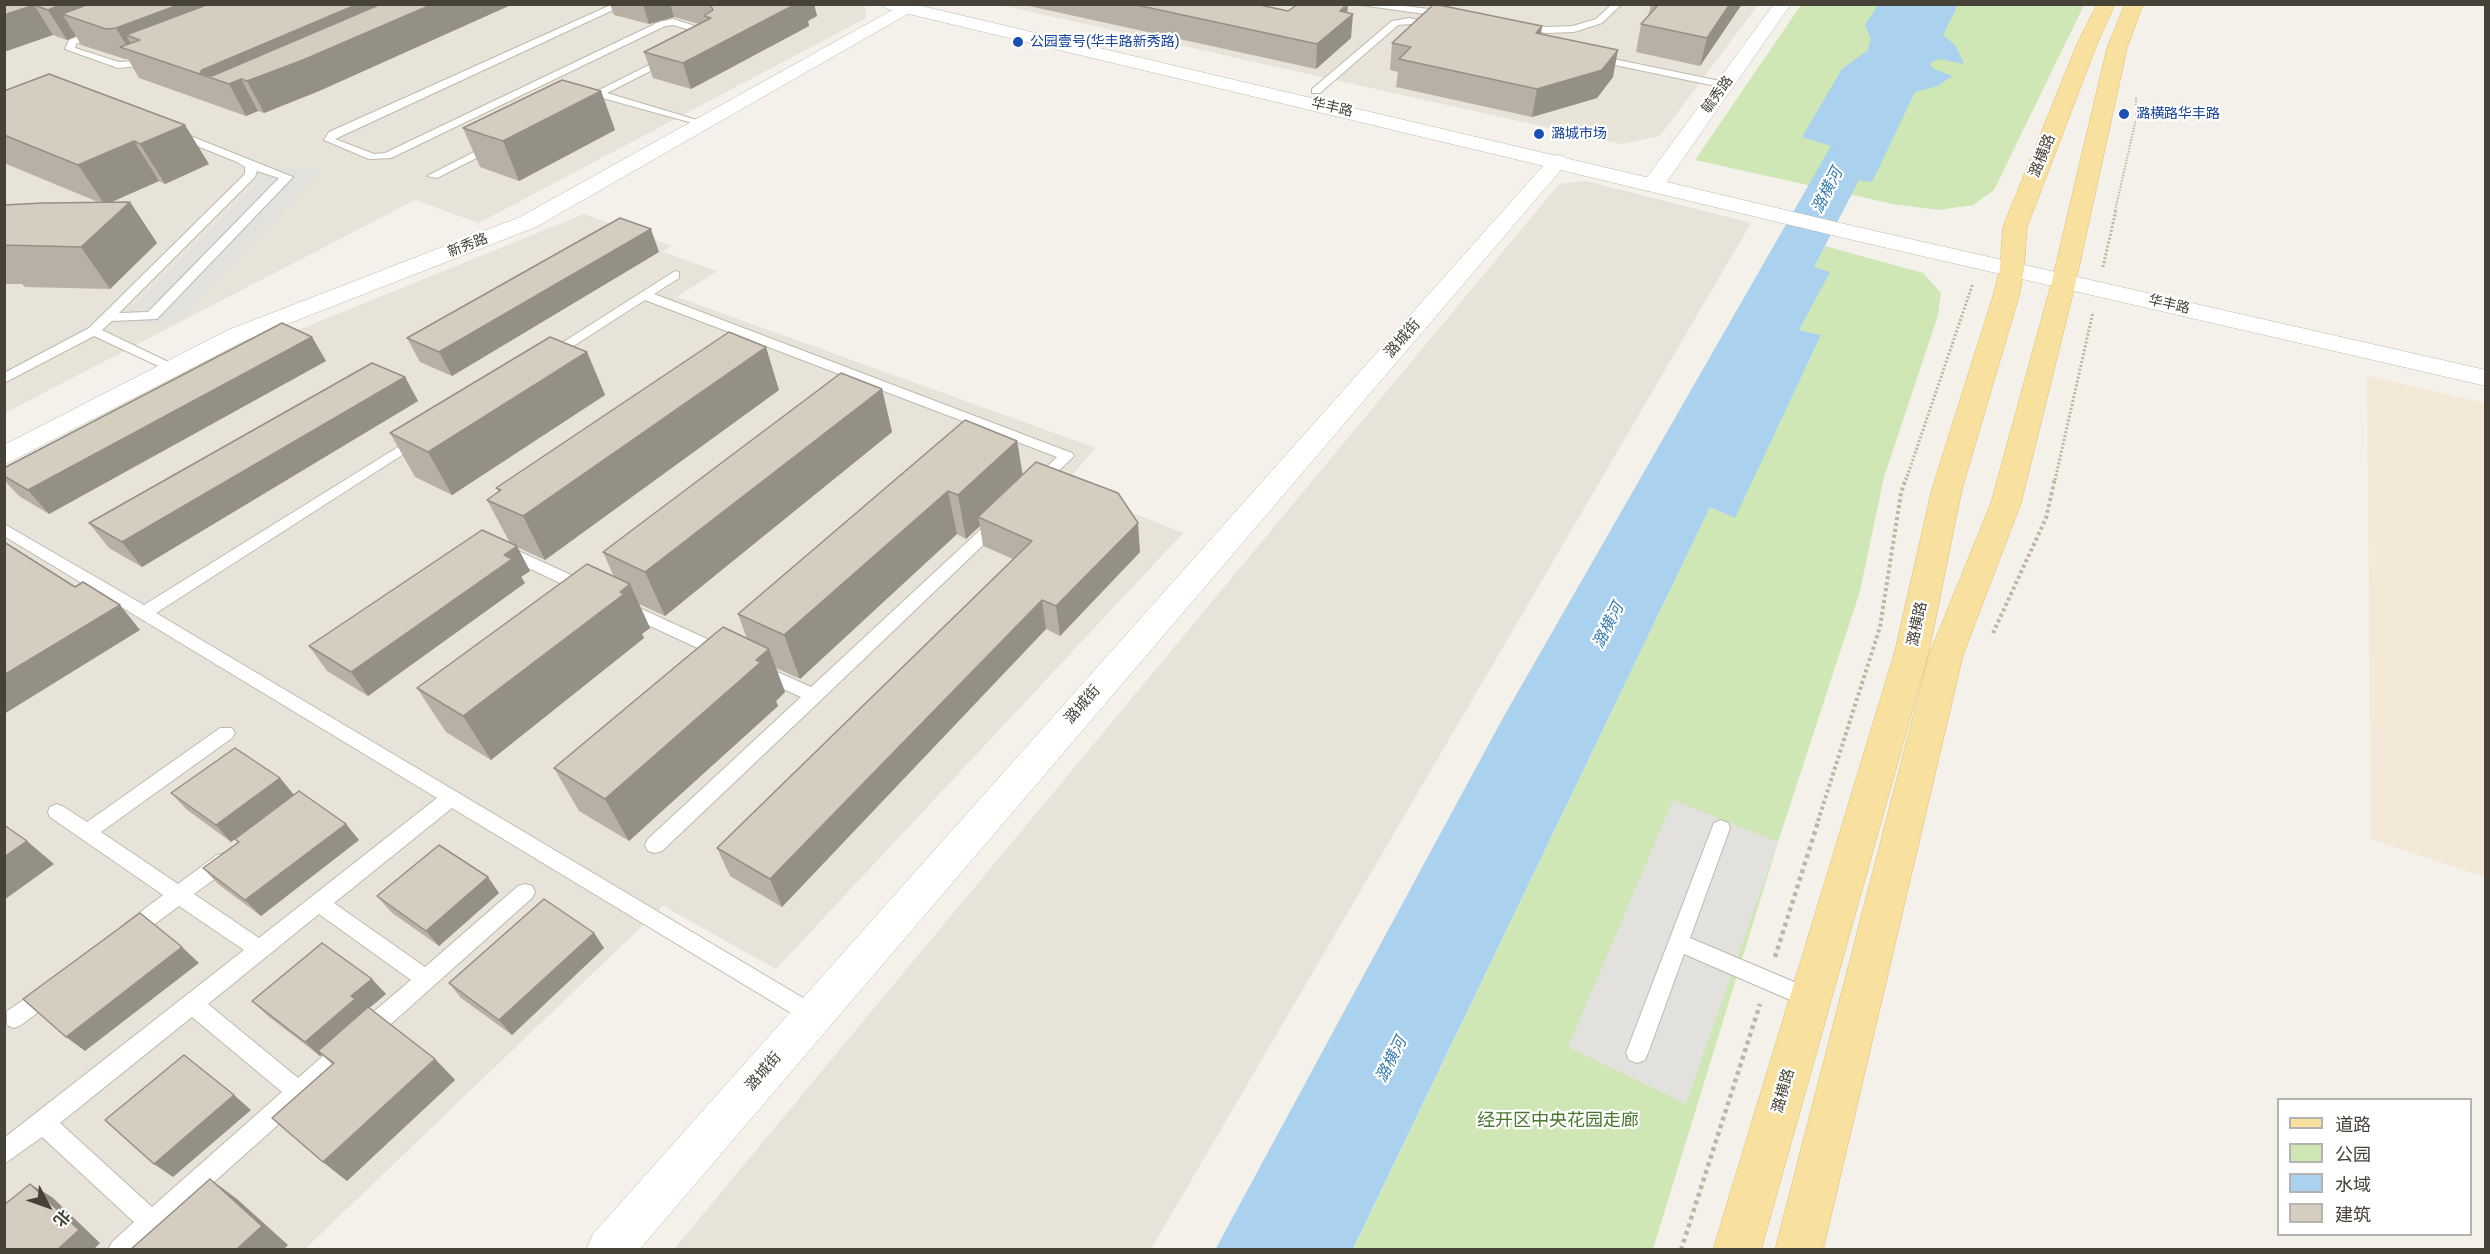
<!DOCTYPE html>
<html>
<head>
<meta charset="utf-8">
<style>
  body { margin:0 }
  #map { position:relative; width:2490px; height:1254px; overflow:hidden; background:#f4f1ea; font-family:Roboto,"Noto Sans SC",sans-serif }
  canvas { display:block }
  .frame { position:absolute; inset:0; border:6px solid #474238; pointer-events:none }
  .legend { position:absolute; left:2277px; top:1098px; width:195px; height:138px; box-sizing:border-box; background:#fff; border:2px solid #b5b3af; margin:0; padding:8px 10px; list-style:none; font-size:18px; color:#474238 }
  .legend li { display:flex; align-items:center; gap:12px; height:30px }
  .legend b { width:30px; border:2px solid #b5b3af }
  .north { position:absolute; left:18px; top:1176px; width:60px; height:60px; -webkit-text-stroke:4px #fff; paint-order:stroke; rotate:131deg; font-size:16px; font-weight:700; line-height:24px; text-align:center; color:#474238 }
  .north::after { content:''; display:block; margin:auto; width:21px; height:27px; background:#474238; clip-path:polygon(50% 0,100% 100%,50% 72%,0 100%) }
</style>
</head>
<body>
<div id="map">
<canvas width="2490" height="1254"></canvas>
<div class="frame"></div>
<ul class="legend">
<li><b style="height:8px;background:#f8e09e"></b>道路</li>
<li><b style="height:16px;background:#cfe6b5"></b>公园</li>
<li><b style="height:16px;background:#aad1ed"></b>水域</li>
<li><b style="height:16px;background:#d5cdc0"></b>建筑</li>
</ul>
<div class="north">北</div>
</div>
<script>
const c = document.querySelector('canvas').getContext('2d');
c.lineJoin = 'round';
function paint(path, color) { c.fillStyle = color; c.fill(path, 'evenodd'); }
const shape = rows => new Path2D(rows.map(r => 'M' + r).join(''));
function strokePath(path, color, width, dash) { c.strokeStyle = color; c.lineWidth = width; c.lineCap = dash ? 'butt' : 'round'; c.setLineDash(dash || []); c.stroke(path); }
function drawText(font, color, halo, rows, align = 'center') {
  c.font = font + ' Roboto,"Noto Sans SC",sans-serif'; c.lineWidth = 4.5; c.setLineDash([]); c.textBaseline = 'middle'; c.strokeStyle = halo; c.fillStyle = color; for (const [text, x, y, turn = 0] of rows) {
    c.save(); c.translate(x, y); c.rotate((+turn || 0) * Math.PI / 180); c.textAlign = isNaN(turn) ? turn : align; if (halo) c.strokeText(text, 0, 0); c.fillText(text, 0, 0); c.restore();
  }
}
const residential = shape([
  [857,4,865,6,866,18,479,223,415,200,5,413,5,5],
  [1000,5,1758,5,1660,136,1621,144],
  [1586,181,1751,223,1151,1249,674,1249,1559,184],
  [584,214,672,246,663,252,717,271,677,297,1096,448,1063,485,1183,533,776,969,663,906,305,1249,5,1250,5,484,281,337]
]);
const commercial = shape([
  [2367,376,2485,403,2485,877,2371,839]
]);
const green = shape([
  [1801,5,2084,5,1994,190,1973,205,1938,210,1893,204,1695,160],
  [1825,246,1923,273,1941,293,1938,315,1884,477,1860,591,1778,842,1653,1249,1353,1250,1710,507,1735,517,1821,335,1799,330,1829,272,1814,267]
]);
const parking = shape([
  [323,168,177,323,115,324,269,169],
  [1673,800,1778,842,1686,1104,1568,1047]
]);
const water = shape([
  [1878,5,1958,5,1943,35,1955,45,1964,64,1938,59,1929,64,1934,69,1952,76,1938,86,1915,92,1872,182,1859,180,1814,267,1830,272,1799,330,1821,335,1735,518,1710,507,1353,1249,1215,1250,1504,716,1831,146,1802,137,1842,69,1868,50,1871,39,1865,25]
]);
const pathFar3 = shape([
  [2115,211,2136,119,2136,98]
]);
const pathFar2 = shape([
  [2103,267,2116,210],
  [1906,480,1973,283],
  [2055,480,2093,312]
]);
const pathFar1 = shape([
  [1993,633,2046,518,2055,478],
  [1818,821,1880,627,1901,493,1906,478]
]);
const path = shape([
  [1775,957,1819,819],
  [1681,1250,1760,1004]
]);
const service = shape([
  [613,4,626,4,335,139,374,154,385,153,659,22,673,19,717,33,712,36,673,25,665,26,391,158,369,159,324,140,329,132,613,4],
  [1354,4,1387,4,1446,11,1451,14,1446,17,1354,4],
  [1612,4,1622,4,1602,23,1574,32,1546,33,1514,26,1519,23,1546,27,1573,26,1596,19,1612,4],
  [1410,18,1441,26,1436,29,1410,24,1398,25,1320,93,1312,93,1312,89,1392,21,1410,18],
  [96,30,104,32,76,44,75,48,119,62,135,61,152,55,157,58,139,66,118,68,65,49,69,40,96,30],
  [669,55,672,56,672,60,607,93,707,123,707,127,599,97,582,104,577,101,669,55],
  [1594,55,1725,82,1730,85,1725,88,1591,60,1591,56,1594,55],
  [170,131,178,131,293,177,157,319,112,321,102,330,181,368,174,372,169,371,94,336,4,383,4,373,89,328,245,174,245,167,237,162,170,135,170,131],
  [257,171,279,178,148,312,119,313,255,177,257,171],
  [494,142,499,145,498,147,437,178,427,176,494,142],
  [675,271,679,272,679,278,654,294,1072,453,1074,456,1042,487,1032,487,1030,484,1032,481,1057,457,645,300,555,358,550,359,543,355,675,271],
  [419,434,424,435,426,438,424,441,156,613,820,1008,824,1015,820,1022,813,1025,806,1022,452,808,334,903,425,967,518,886,525,884,532,886,535,892,532,898,374,1039,366,1042,358,1039,355,1032,358,1025,411,980,319,914,208,1004,298,1078,339,1042,347,1039,355,1042,358,1049,355,1056,138,1250,108,1250,112,1242,134,1222,42,1137,4,1164,4,1138,244,950,179,906,136,938,129,941,122,938,119,932,122,926,163,895,50,817,48,812,50,807,57,804,64,807,87,822,220,728,232,728,235,733,232,738,101,832,178,884,217,855,224,853,231,855,234,861,231,867,194,894,259,938,437,798,4,536,4,524,144,605,419,434],
  [192,1017,282,1092,152,1207,60,1123,192,1017],
  [997,518,1002,519,1005,523,1002,527,820,701,662,851,655,853,648,851,645,845,648,839,801,697,754,675,751,671,754,667,766,667,811,687,992,519,997,518],
  [505,545,591,584,593,588,591,592,579,592,499,554,497,550,499,546,505,545],
  [624,601,729,649,731,653,723,659,717,657,618,611,616,607,624,601],
  [1721,820,1728,823,1730,828,1690,938,1818,992,1821,999,1818,1006,1811,1009,1684,954,1648,1053,1645,1060,1637,1063,1629,1060,1626,1053,1712,828,1714,823,1721,820],
  [49,983,56,985,59,992,56,999,21,1025,14,1028,7,1025,7,1011,49,983]
]);
const minor = shape([
  [903,4,925,4,536,227,246,340,4,465,4,445,228,330,520,217,903,4],
  [1774,4,1791,4,1661,190,1645,190,1642,185,1645,180,1774,4],
  [1558,155,1565,157,1569,161,1565,165,639,1250,586,1250,593,1234,1551,157,1558,155]
]);
const tertiary = shape([
  [879,4,913,4,1853,226,2486,370,2486,386,1853,240,888,9,879,4]
]);
const primary = shape([
  [2097,4,2115,4,2097,44,2027,227,2024,269,2019,296,1962,489,1929,651,1761,1250,1713,1250,1895,651,1932,489,1993,296,2000,269,2003,227,2077,44,2097,4],
  [2125,4,2143,4,2127,48,2076,281,2021,503,1963,655,1823,1250,1775,1250,1929,655,1991,503,2052,281,2107,48,2125,4]
]);
const wall = shape([
  [4,4,513,4,319,91,264,113,258,111,246,116,139,78,128,59,125,59,81,45,76,36,67,40,53,35],
  [610,4,814,4,817,16,808,21,809,26,691,89,653,78,644,52,699,24,674,17,649,24,614,15],
  [1028,4,1255,4,1288,11,1348,13,1351,38,1316,69,1029,6],
  [1651,4,1742,4,1700,66,1636,52,1641,24,1648,17],
  [1542,26,1541,34,1613,77,1597,98,1532,117,1396,87,1398,72,1390,70,1392,43],
  [4,91,209,164,165,184,159,181,111,202,130,202,157,243,110,289,25,287,22,284,4,284,4,205,98,202,4,163],
  [601,91,615,130,519,181,480,167,463,128],
  [659,252,452,376,420,362,407,338],
  [312,337,326,361,49,514,19,496,4,480,4,468],
  [587,352,605,395,452,495,415,477,390,433],
  [405,377,418,401,142,567,109,548,89,523],
  [882,389,892,432,665,616,639,604,650,628,642,634,644,638,491,760,446,732,417,688,614,577,603,552],
  [779,390,545,560,517,547,530,571,521,577,525,583,368,696,327,671,309,646,510,543,487,500,499,492,496,488],
  [1017,441,1023,475,1140,552,1060,636,1046,629,782,907,730,876,717,848,1013,559,983,546,980,526,966,539,957,534,800,679,776,668,785,692,776,701,778,706,629,841,579,811,554,768,747,639,738,614],
  [280,778,294,795,359,840,261,916,218,884,203,868,238,842,235,839,231,842,186,809,171,793],
  [499,893,439,946,391,912,377,896],
  [594,933,604,948,512,1035,461,998,449,983],
  [386,994,369,1008,435,1059,455,1080,347,1181,323,1162,333,1065,322,1055,320,1056,268,1016,252,1001]
]);
const shadedWall = shape([
  [62,4,159,4,62,14,76,36,67,40,48,10],
  [181,4,275,4,126,35,136,52,129,50,116,28],
  [358,4,513,4,319,91,264,113,247,81,241,79,258,111,246,116,229,84,200,73,202,70],
  [643,4,670,4,674,17,649,24],
  [795,4,814,4,817,16,808,21,809,26,691,89,683,63],
  [1730,4,1742,4,1700,66,1707,38],
  [34,5,53,35,4,52,4,15],
  [1348,5,1347,18,1353,14,1351,38,1316,69,1317,44,1340,11],
  [1542,26,1538,52,1536,33],
  [1618,50,1613,77,1597,98,1532,117,1537,89],
  [601,91,615,130,519,181,503,141],
  [185,125,209,164,165,184,140,144],
  [134,141,159,181,105,205,78,165],
  [130,202,157,243,110,289,81,247],
  [651,229,659,252,452,376,439,352],
  [312,337,326,361,49,514,28,490],
  [766,347,779,390,545,560,523,516],
  [587,352,605,395,452,495,428,452],
  [405,377,418,401,142,567,122,542],
  [882,389,892,432,665,616,645,572],
  [1017,441,1024,485,978,517,980,526,966,539,958,495],
  [948,491,957,534,800,679,784,635],
  [1138,523,1140,552,1060,636,1056,606],
  [517,546,530,571,521,577,525,583,368,696,351,672],
  [630,584,650,628,642,634,644,638,491,760,463,716],
  [1042,600,1046,629,782,907,770,879],
  [120,605,140,630,4,714,4,675],
  [769,649,785,692,776,701,778,706,629,841,605,799],
  [280,778,294,795,231,842,216,825],
  [346,824,359,840,261,916,245,900],
  [27,841,54,864,4,900,4,857],
  [488,877,499,893,439,946,426,931],
  [594,933,604,948,512,1035,499,1020],
  [182,947,199,963,85,1051,66,1037],
  [372,979,386,994,318,1051,322,1055,320,1056,305,1042,351,996],
  [435,1059,455,1080,347,1181,323,1162],
  [234,1095,251,1110,173,1177,154,1164],
  [210,1179,237,1199,288,1245,283,1250,236,1250],
  [30,1184,52,1197,100,1243,93,1250,57,1250]
]);
const building = shape([
  [4,4,62,4,48,10,34,5,4,15,4,4],
  [89,4,181,4,116,28,106,29,62,14,89,4],
  [209,4,358,4,202,70,200,73,212,76,381,4,433,4,303,60,247,81,241,79,229,84,120,47,140,40,126,35,209,4],
  [710,4,796,4,683,63,644,52,711,18,704,16,713,10,710,4],
  [1132,4,1255,4,1288,11,1298,4,1347,4,1340,11,1353,14,1317,44,1132,4],
  [1434,4,1542,26,1536,33,1618,50,1602,70,1537,89,1399,59,1411,47,1392,43,1434,4],
  [1659,4,1730,4,1707,38,1641,24,1659,4],
  [49,74,185,125,140,144,134,141,78,165,4,135,4,91,49,74],
  [562,80,601,91,503,141,463,128,562,80],
  [130,202,81,247,4,245,4,205,43,203,130,202],
  [620,218,651,229,439,352,407,338,620,218],
  [282,323,312,337,28,490,4,476,4,468,282,323],
  [729,332,766,347,523,516,487,500,501,490,496,488,729,332],
  [550,337,587,352,428,452,390,433,550,337],
  [372,363,405,377,122,542,89,523,372,363],
  [841,373,882,389,645,572,603,552,841,373],
  [965,420,1017,441,958,495,948,491,784,635,738,614,965,420],
  [1036,462,1118,493,1138,523,1056,606,1042,600,770,879,717,848,1032,541,978,517,1036,462],
  [482,530,517,546,504,555,512,559,351,672,309,646,482,530],
  [4,542,75,587,83,582,120,605,4,675,4,542],
  [587,564,630,584,620,592,624,594,463,716,417,688,587,564],
  [723,627,769,649,756,660,761,662,605,799,554,768,723,627],
  [235,748,280,778,216,825,171,793,235,748],
  [299,791,346,824,245,900,203,868,239,842,235,839,299,791],
  [4,825,27,841,4,857,4,825],
  [439,845,488,877,426,931,377,896,439,845],
  [544,899,594,933,499,1020,449,983,544,899],
  [140,913,182,947,66,1037,23,999,140,913],
  [322,943,372,979,351,996,355,999,305,1042,252,1001,322,943],
  [368,1007,435,1059,323,1162,272,1118,334,1063,318,1051,368,1007],
  [184,1055,234,1095,154,1164,105,1120,184,1055],
  [210,1179,262,1226,236,1250,130,1250,210,1179],
  [30,1184,79,1230,57,1250,4,1250,4,1205,30,1184]
]);
const markers = [
  [1018,42,6,"#1a4fb4"],
  [2124,114,6,"#1a4fb4"],
  [1539,134,6,"#1a4fb4"]
];
const farTransitnames = [
  ["公园壹号(华丰路新秀路)",1030,42],
  ["潞横路华丰路",2136,114],
  ["潞城市场",1551,134]
];
const farStreetnames = [
  ["毓秀路",1718,95,-54],
  ["华丰路",1332,108,13],
  ["新秀路",468,246,-21],
  ["华丰路",2169,305,13]
];
const streetNames = [
  ["潞横路",2043,156,-68],
  ["潞城街",1403,339,-49],
  ["潞横路",1918,624,-78],
  ["潞城街",1083,705,-49],
  ["潞城街",764,1072,-49],
  ["潞横路",1784,1091,-74]
];
const waterNames = [
  ["潞横河",1828,191,-63],
  ["潞横河",1609,626,-63],
  ["潞横河",1392,1060,-63]
];
const nearParknames = [
  ["经开区中央花园走廊",1558,1121]
];
paint(residential, '#e8e3d8');
paint(commercial, '#f4e8d7');
paint(green, '#cfe6b5');
paint(parking, '#e3e1de');
paint(water, '#aad1ed');
strokePath(service, '#bfb9ad', 2);
strokePath(minor, '#bfb9ad', 1);
strokePath(tertiary, '#bfb9ad', 1);
strokePath(primary, '#ddbd6e', 1);
strokePath(pathFar3, '#c0b59f', 2, [1.5, 1.5]);
strokePath(pathFar2, '#c0b59f', 3, [2, 2]);
strokePath(pathFar1, '#c0b59f', 4, [3, 3]);
strokePath(path, '#c0b59f', 4.5, [4, 4]);
paint(service, '#fff');
paint(minor, '#fff');
paint(tertiary, '#fff');
paint(primary, '#f8e09e');
paint(wall, '#b7b0a5');
paint(shadedWall, '#959086');
paint(building, '#d5cdc0');
strokePath(building, '#959086', 1.5);
for (const [x, y, r, color] of markers) { const dot = new Path2D(); dot.arc(x, y, r, 0, 2 * Math.PI); c.fillStyle = color; c.fill(dot); strokePath(dot, '#fff', 2); }
drawText('14px', '#164399', '#fff', farTransitnames, 'left');
drawText('14px', '#474238', '#fff', farStreetnames);
drawText('15px', '#474238', '#fff', streetNames);
drawText('italic 16px', '#377aae', '#fff', waterNames);
drawText('18px', '#49772e', '#fff', nearParknames);
</script>
</body>
</html>
